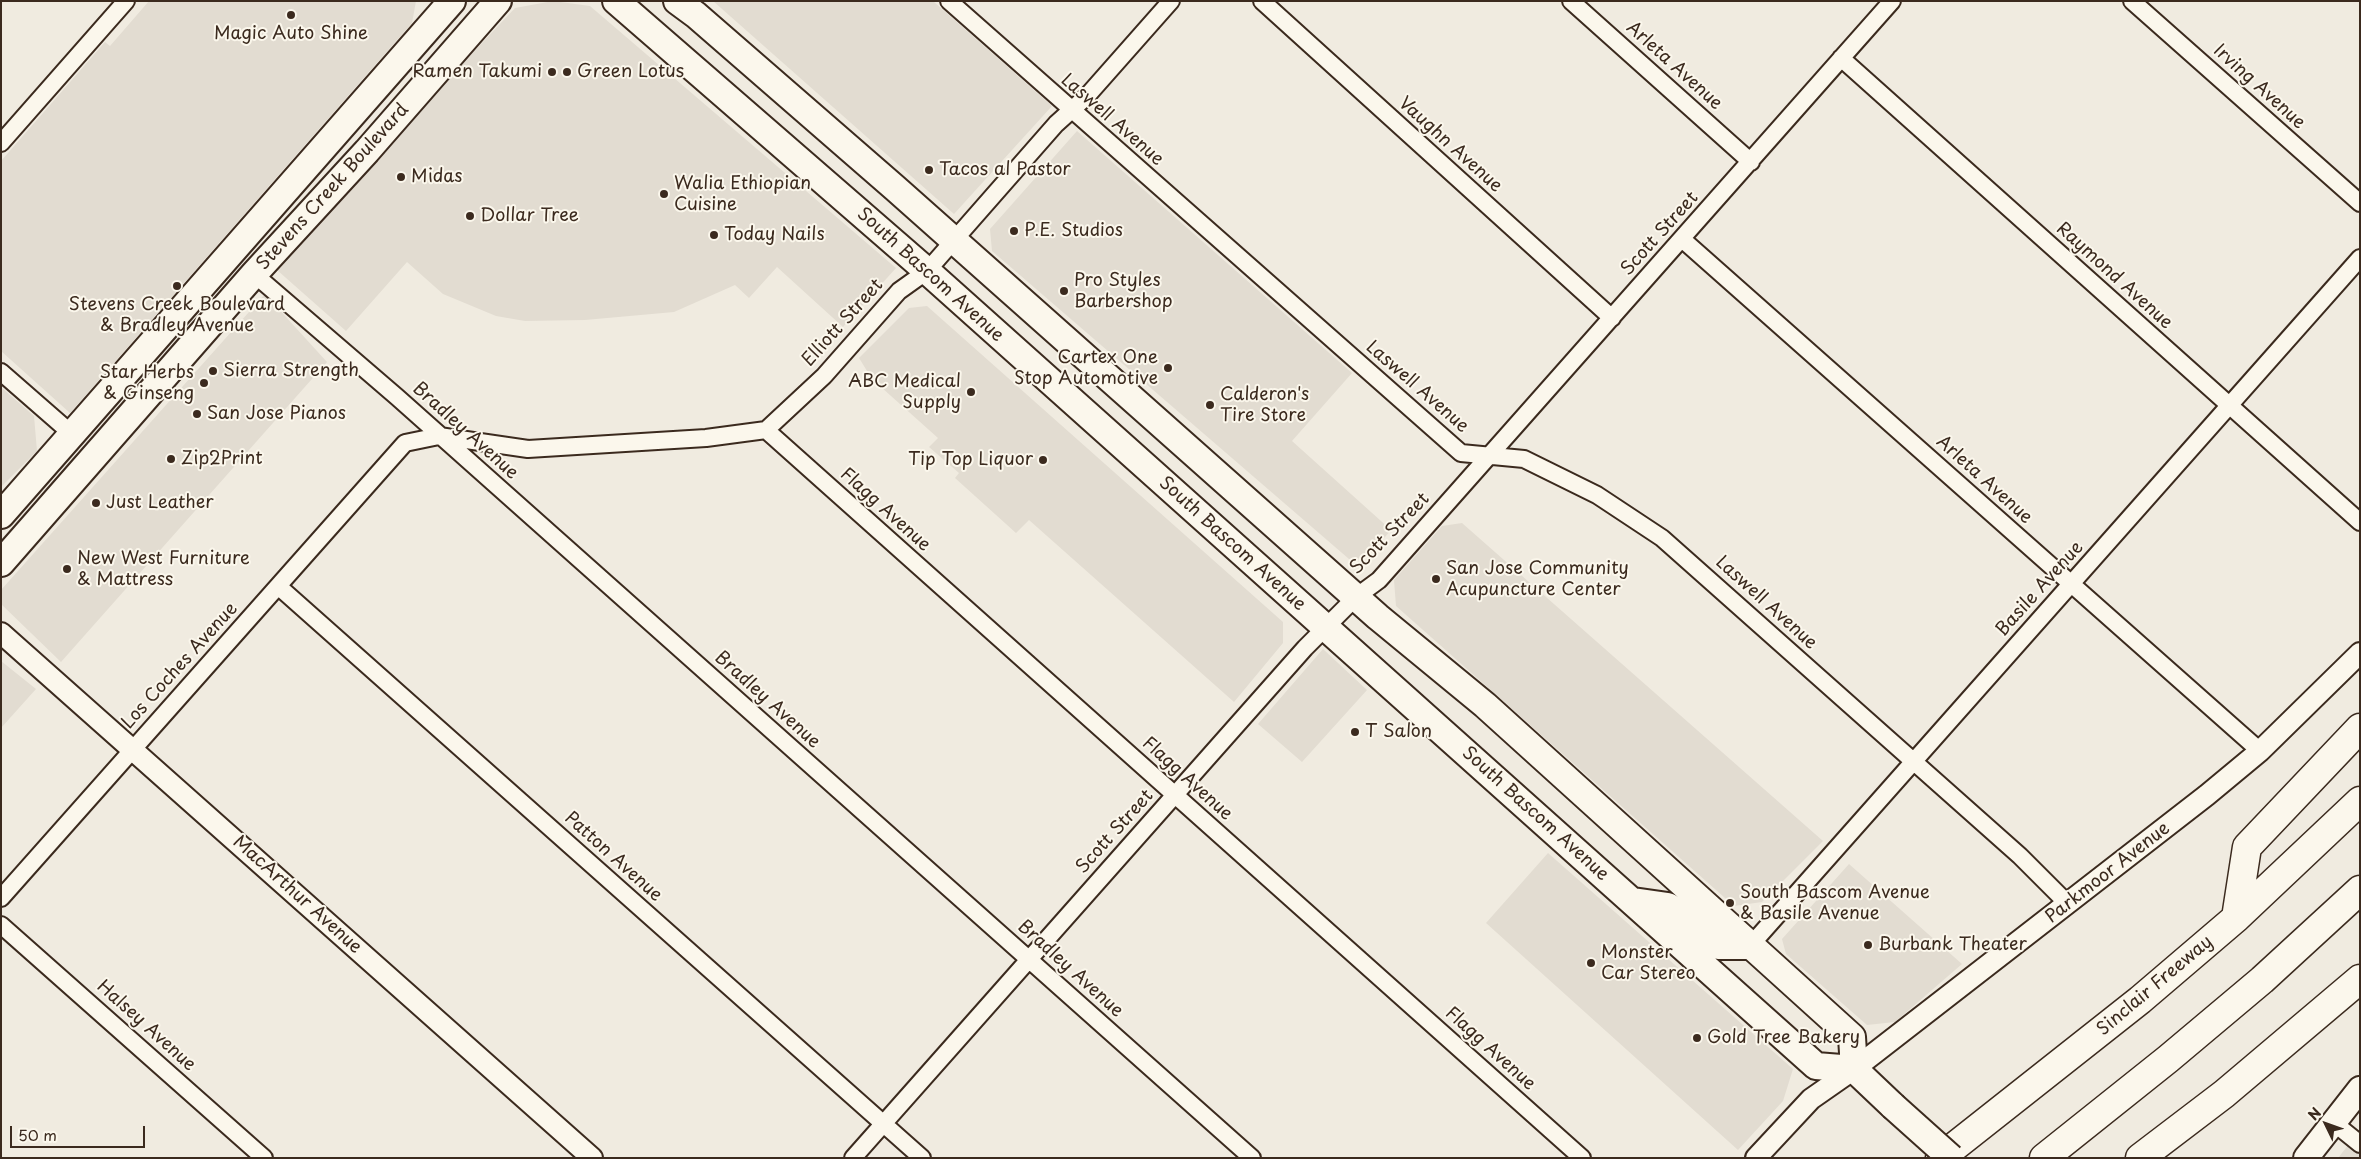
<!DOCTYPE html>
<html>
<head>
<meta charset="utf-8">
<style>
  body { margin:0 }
  #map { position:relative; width:2361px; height:1159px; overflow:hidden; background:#f0ebe0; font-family:"Playpen Sans",sans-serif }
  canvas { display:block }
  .frame { position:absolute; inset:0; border:2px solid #3b2a1e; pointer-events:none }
  .north { position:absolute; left:2301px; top:1099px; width:50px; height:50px; -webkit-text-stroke:4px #fbf7ec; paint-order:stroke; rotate:312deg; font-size:14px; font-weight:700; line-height:20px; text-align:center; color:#3b2a1e }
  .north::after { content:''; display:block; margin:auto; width:18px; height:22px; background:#3b2a1e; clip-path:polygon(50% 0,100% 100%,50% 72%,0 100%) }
  .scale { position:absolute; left:10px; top:1126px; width:135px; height:22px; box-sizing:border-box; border:2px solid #3b2a1e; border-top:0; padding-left:6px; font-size:15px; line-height:18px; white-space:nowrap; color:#3b2a1e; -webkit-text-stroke:4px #fbf7ec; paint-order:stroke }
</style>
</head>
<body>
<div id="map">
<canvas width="2361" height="1159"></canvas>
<div class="frame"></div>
<div class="north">N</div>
<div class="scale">50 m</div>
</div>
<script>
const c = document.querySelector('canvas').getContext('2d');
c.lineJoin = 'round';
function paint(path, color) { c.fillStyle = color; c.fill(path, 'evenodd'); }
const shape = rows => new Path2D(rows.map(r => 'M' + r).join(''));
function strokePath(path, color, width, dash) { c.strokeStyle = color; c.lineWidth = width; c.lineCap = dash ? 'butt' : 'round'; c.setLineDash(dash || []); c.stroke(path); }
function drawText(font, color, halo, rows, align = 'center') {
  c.font = font + ' "Playpen Sans",sans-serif'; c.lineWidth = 4; c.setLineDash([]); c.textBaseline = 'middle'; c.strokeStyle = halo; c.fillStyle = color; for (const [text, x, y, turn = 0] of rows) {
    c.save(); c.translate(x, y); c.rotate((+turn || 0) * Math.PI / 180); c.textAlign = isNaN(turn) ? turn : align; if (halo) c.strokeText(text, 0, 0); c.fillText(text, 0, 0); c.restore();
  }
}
const built = shape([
  [149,1,416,1,412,23,70,413,1,351,1,161,105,42,110,46],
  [553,1,590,6,896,268,843,327,777,267,749,298,735,285,674,312,585,320,525,321,496,316,443,294,407,262,346,331,277,270,408,121,515,8],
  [713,1,933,1,1052,106,954,214],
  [1077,131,1352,373,1292,441,1391,530,1367,558,1349,559,992,251,990,229],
  [265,294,327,362,61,662,1,604,1,590],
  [927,306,1283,622,1283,643,1234,702,1029,520,1016,533,955,478,959,473,929,447,938,438,872,379,859,358,909,308],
  [1,387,34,416,37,451,1,487],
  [1462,523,1823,841,1762,902,1734,906,1396,606,1394,580,1442,526],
  [1323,649,1367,690,1302,762,1258,724],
  [1,661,36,689,1,728],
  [1548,853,1793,1069,1783,1101,1738,1150,1486,923],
  [1849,864,1962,964,1895,1022,1867,1025,1786,954,1782,939],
  [2360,1130,2360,1158,2338,1158]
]);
const minor = shape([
  [949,1,1461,453,1524,459,1597,495,1662,538,2020,856,2068,904],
  [1262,1,1612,318],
  [1571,1,1751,162],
  [2132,1,2360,203],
  [1841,58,2360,522],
  [1,143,126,1],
  [1682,239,2260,751],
  [254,274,397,397,1252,1158],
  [1,372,72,434],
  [766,430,1582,1158],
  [278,586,922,1158],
  [1,898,405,443,439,436,528,449,706,438,766,430,824,376,899,291,927,271,1056,124,1087,96,1171,1],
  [1,925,264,1158],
  [1750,946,2360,258],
  [2334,1123,2360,1144],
  [853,1158,1305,648,1356,597,1379,580,1892,1]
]);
const tertiary = shape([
  [1,633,592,1158],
  [1756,1158,1811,1099,1854,1069,2207,795,2260,751,2360,653]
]);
const secondary = shape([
  [2306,1158,2360,1089]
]);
const primary = shape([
  [616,1,927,271,1816,1066,1854,1069,1893,1106],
  [677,1,696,15,895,188,1378,617,1485,705,1852,1037,1854,1069],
  [1,515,452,1],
  [1,563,254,274,367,151,498,1],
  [1633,901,1668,906,1718,946,1750,946]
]);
const motorway = shape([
  [2236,918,2247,847,2360,728],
  [1940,1158,2140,1000,2236,918,2360,801],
  [2044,1158,2168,1059,2262,980,2360,890],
  [2140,1158,2224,1094,2360,979]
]);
const primaryBridge = shape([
  [1893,1106,1951,1158]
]);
const markers = [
  [291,15,5,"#3b2a1e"],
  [552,72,5,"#3b2a1e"],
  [567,72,5,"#3b2a1e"],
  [929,170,5,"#3b2a1e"],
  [401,177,5,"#3b2a1e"],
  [664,194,5,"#3b2a1e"],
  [470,216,5,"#3b2a1e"],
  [1014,231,5,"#3b2a1e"],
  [714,235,5,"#3b2a1e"],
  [177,286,5,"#3b2a1e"],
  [1064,291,5,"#3b2a1e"],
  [1168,368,5,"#3b2a1e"],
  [213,371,5,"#3b2a1e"],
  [204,383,5,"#3b2a1e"],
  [971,392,5,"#3b2a1e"],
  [1210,405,5,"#3b2a1e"],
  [197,414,5,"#3b2a1e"],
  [171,459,5,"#3b2a1e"],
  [1043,460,5,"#3b2a1e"],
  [96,503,5,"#3b2a1e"],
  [67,569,5,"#3b2a1e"],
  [1436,579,5,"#3b2a1e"],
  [1355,732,5,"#3b2a1e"],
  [1730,903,5,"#3b2a1e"],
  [1868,945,5,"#3b2a1e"],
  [1591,963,5,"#3b2a1e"],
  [1697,1038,5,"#3b2a1e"]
];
const poiNames = [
  ["Magic Auto Shine",291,34,"center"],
  ["Ramen Takumi",542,72,"right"],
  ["Green Lotus",577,72],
  ["Tacos al Pastor",939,170],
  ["Midas",411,177],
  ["Walia Ethiopian",674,184],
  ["Cuisine",674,205],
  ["Dollar Tree",480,216],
  ["P.E. Studios",1024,231],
  ["Today Nails",724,235],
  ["Pro Styles",1074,281],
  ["Barbershop",1074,302],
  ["Stevens Creek Boulevard",177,305,"center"],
  ["& Bradley Avenue",177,326,"center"],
  ["Cartex One",1158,358,"right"],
  ["Stop Automotive",1158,379,"right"],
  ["Sierra Strength",223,371],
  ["Star Herbs",194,373,"right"],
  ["& Ginseng",194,394,"right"],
  ["ABC Medical",961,382,"right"],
  ["Supply",961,403,"right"],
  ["Calderon's",1220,395],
  ["Tire Store",1220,416],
  ["San Jose Pianos",207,414],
  ["Zip2Print",181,459],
  ["Tip Top Liquor",1033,460,"right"],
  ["Just Leather",106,503],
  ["New West Furniture",77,559],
  ["& Mattress",77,580],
  ["San Jose Community",1446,569],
  ["Acupuncture Center",1446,590],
  ["T Salon",1365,732],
  ["South Bascom Avenue",1740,893],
  ["& Basile Avenue",1740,914],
  ["Burbank Theater",1878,945],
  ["Monster",1601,953],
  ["Car Stereo",1601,974],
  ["Gold Tree Bakery",1707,1038]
];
const streetNames = [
  ["Arleta Avenue",1674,66,42],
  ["Irving Avenue",2259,87,42],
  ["Laswell Avenue",1112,120,41],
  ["Vaughn Avenue",1450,145,42],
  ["Stevens Creek Boulevard",333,187,-48],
  ["Scott Street",1660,234,-48],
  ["South Bascom Avenue",930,275,42],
  ["Raymond Avenue",2114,276,42],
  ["Elliott Street",843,323,-48],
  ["Laswell Avenue",1417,387,41],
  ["Bradley Avenue",465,431,42],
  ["Arleta Avenue",1984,480,42],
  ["Flagg Avenue",885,510,42],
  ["Scott Street",1390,534,-46],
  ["South Bascom Avenue",1232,544,42],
  ["Basile Avenue",2040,589,-48],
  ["Laswell Avenue",1766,603,42],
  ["Los Coches Avenue",180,666,-48],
  ["Bradley Avenue",767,700,42],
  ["Flagg Avenue",1187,779,42],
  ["South Bascom Avenue",1535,814,42],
  ["Scott Street",1115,832,-48],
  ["Patton Avenue",613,857,42],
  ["Parkmoor Avenue",2108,873,-38],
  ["MacArthur Avenue",297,895,42],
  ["Bradley Avenue",1070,969,42],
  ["Sinclair Freeway",2155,986,-40],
  ["Halsey Avenue",146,1026,42],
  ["Flagg Avenue",1490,1049,42]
];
paint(built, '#e2dcd1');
strokePath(minor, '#3b2a1e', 20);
strokePath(tertiary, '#3b2a1e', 24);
strokePath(secondary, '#3b2a1e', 28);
strokePath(primary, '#3b2a1e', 30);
strokePath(motorway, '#3b2a1e', 31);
strokePath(minor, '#fbf7ec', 16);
strokePath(tertiary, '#fbf7ec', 20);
strokePath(secondary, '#fbf7ec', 24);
strokePath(primary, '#fbf7ec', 26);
strokePath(motorway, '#fbf7ec', 28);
strokePath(primaryBridge, '#3b2a1e', 30, []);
strokePath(primaryBridge, '#fbf7ec', 26);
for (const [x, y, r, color] of markers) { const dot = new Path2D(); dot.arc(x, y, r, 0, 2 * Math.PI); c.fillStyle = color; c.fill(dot); strokePath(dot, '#fbf7ec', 2); }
drawText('18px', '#3b2a1e', '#fbf7ec', poiNames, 'left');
drawText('18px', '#3b2a1e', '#fbf7ec', streetNames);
</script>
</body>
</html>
